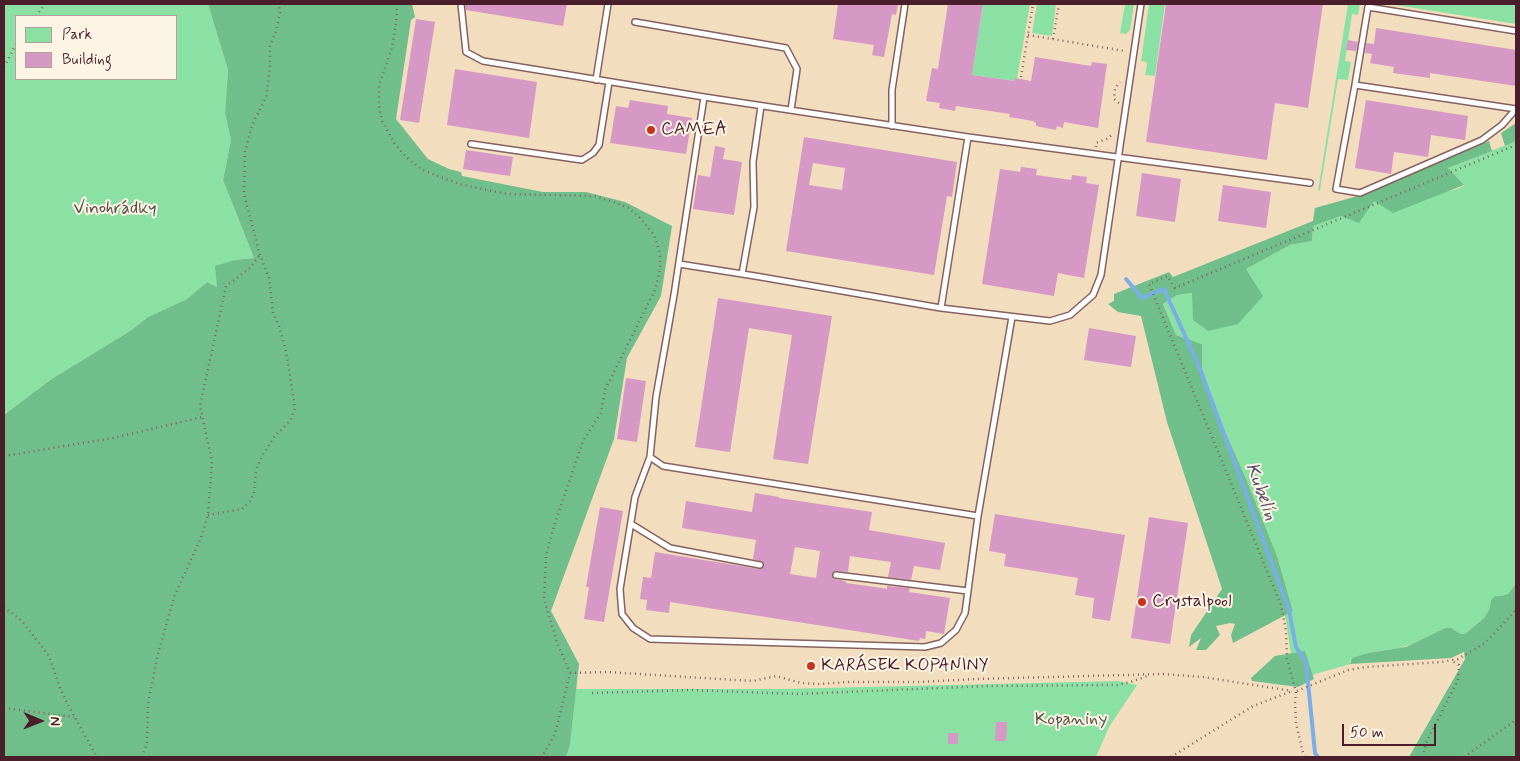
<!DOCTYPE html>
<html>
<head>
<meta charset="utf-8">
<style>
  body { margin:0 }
  #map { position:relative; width:1520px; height:761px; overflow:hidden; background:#f3ddbf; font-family:Mynerve,sans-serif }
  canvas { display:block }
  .frame { position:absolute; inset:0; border:5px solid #4a1f2b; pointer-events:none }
  .legend { position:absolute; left:15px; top:15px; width:162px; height:65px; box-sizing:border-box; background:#fcf5e5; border:1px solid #b59f9b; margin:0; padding:6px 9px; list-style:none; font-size:15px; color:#4a1f2b }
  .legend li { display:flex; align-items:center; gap:10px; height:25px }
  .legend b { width:25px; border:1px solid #b59f9b }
  .north { position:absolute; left:15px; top:696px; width:50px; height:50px; -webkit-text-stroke:4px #fcf5e5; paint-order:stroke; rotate:91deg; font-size:14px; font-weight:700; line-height:20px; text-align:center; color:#4a1f2b }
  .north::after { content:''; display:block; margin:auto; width:18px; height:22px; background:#4a1f2b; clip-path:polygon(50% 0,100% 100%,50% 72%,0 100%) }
  .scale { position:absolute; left:1342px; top:724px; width:94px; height:22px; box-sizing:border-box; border:2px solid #4a1f2b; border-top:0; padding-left:6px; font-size:15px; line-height:18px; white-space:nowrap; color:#4a1f2b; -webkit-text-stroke:4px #fcf5e5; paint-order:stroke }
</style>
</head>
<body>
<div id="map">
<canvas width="1520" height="761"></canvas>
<div class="frame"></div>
<ul class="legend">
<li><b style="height:14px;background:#8be1a4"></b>Park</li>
<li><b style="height:14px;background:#d698c4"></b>Building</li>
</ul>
<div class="north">N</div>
<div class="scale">50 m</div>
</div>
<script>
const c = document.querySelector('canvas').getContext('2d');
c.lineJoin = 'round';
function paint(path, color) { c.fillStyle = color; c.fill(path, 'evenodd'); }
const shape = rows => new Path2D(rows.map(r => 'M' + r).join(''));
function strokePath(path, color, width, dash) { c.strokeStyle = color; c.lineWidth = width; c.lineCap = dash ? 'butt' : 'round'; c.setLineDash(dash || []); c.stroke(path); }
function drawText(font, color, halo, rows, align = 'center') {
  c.font = font + ' Mynerve,sans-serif'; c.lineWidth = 4; c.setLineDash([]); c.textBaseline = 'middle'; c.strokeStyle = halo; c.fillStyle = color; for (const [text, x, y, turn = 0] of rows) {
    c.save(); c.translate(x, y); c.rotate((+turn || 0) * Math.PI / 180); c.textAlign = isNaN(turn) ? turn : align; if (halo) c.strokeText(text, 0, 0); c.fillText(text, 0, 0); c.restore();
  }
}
const green = shape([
  [4,4,208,4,228,70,225,113,231,140,223,180,254,258,235,260,217,287,207,282,187,299,148,317,130,331,50,380,4,415],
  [16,16,176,16,176,79,16,79],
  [983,4,1030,4,1017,79,1015,78,1015,81,972,75],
  [1037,4,1056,4,1052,36,1032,33],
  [1125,4,1134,4,1130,30,1126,34,1120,33],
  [1149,4,1165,4,1155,76,1145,75,1147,64,1146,62,1141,61],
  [1348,4,1360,4,1358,15,1352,14,1345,61,1351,62,1348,80,1338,79,1320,190,1318,191],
  [1389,4,1516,4,1516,24],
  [1516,141,1516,584,1508,594,1491,600,1489,610,1484,618,1465,634,1461,634,1453,629,1445,628,1412,644,1400,648,1368,653,1350,661,1350,664,1312,675,1305,651,1291,654,1285,615,1293,611,1277,556,1247,481,1202,379,1202,344,1176,335,1163,304,1177,295,1192,293,1246,269,1290,245,1312,241,1313,226,1341,216,1374,201,1454,190,1464,186,1448,168],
  [1119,681,1137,685,1109,727,1096,757,566,757,570,745,576,689,780,689]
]);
const forest = shape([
  [208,4,412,4,415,17,411,20,396,119,428,159,449,169,461,172,462,176,543,192,586,192,625,202,672,226,661,296,627,358,614,439,551,611,579,664,570,745,566,757,4,757,4,415,50,380,130,331,148,317,187,299,207,282,217,287,215,266,235,260,254,258,223,180,231,140,225,113,228,70],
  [1516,123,1516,141,1505,146,1501,133],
  [1489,141,1492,151,1448,168,1464,185,1393,213,1374,201,1359,223,1341,216,1313,226,1312,241,1290,245,1246,269,1263,296,1238,324,1208,331,1193,320,1192,293,1177,295,1163,304,1176,335,1202,344,1202,379,1247,481,1277,556,1293,611,1233,643,1231,635,1235,624,1230,623,1216,626,1220,635,1206,650,1196,650,1201,638,1189,647,1191,635,1222,589,1167,422,1141,316,1118,312,1108,304,1114,301,1114,294,1169,272,1173,277,1313,221,1315,208,1361,195],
  [1516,584,1516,757,1411,757,1410,755,1465,659,1464,652,1451,658,1350,664,1352,658,1368,653,1406,647,1445,628,1451,628,1461,634,1465,634,1484,618,1489,610,1491,600,1495,596,1501,596,1508,594],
  [1305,651,1314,679,1298,687,1252,681,1251,678,1275,656]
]);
const stream = shape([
  [1126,279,1142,298,1164,289,1200,369,1289,610,1296,647,1306,662,1315,753,1318,757]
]);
const building = shape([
  [465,4,567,4,563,26,466,10],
  [838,4,898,4,896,15,892,14,884,57,872,55,874,45,833,39],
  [948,4,983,4,972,75,1015,81,1015,78,1031,81,1035,57,1091,66,1092,62,1107,64,1098,128,1064,122,1063,128,1057,126,1056,130,1036,126,1036,123,1033,121,1009,117,1010,114,956,106,955,111,939,108,940,103,926,101,932,68,938,69],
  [1166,4,1323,4,1308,108,1275,103,1267,160,1146,142],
  [416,19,435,22,419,123,400,120],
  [1376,28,1516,50,1516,86,1430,73,1430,78,1393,73,1394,67,1370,63,1372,54,1365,53,1366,43,1374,44],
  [1348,40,1358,42,1356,51,1346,50],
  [455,69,537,82,529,138,447,125],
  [630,100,668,106,667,114,692,118,686,154,610,143,616,106,628,108],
  [1366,100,1468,116,1465,140,1431,135,1428,157,1394,152,1391,174,1355,168],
  [804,137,957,162,952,197,947,196,934,275,786,251],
  [813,163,845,168,842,190,809,185],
  [715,146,725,148,723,159,742,162,734,215,693,209,698,175,710,177],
  [466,150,513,157,510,176,463,169],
  [1021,167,1037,169,1036,175,1071,180,1072,175,1087,177,1086,183,1099,185,1084,278,1058,273,1054,296,982,284,1000,169,1020,172],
  [1142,173,1181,179,1175,222,1136,216],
  [1223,185,1271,192,1266,228,1218,221],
  [718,298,832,316,808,464,773,459,792,335,749,328,730,452,695,447],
  [1089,328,1136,336,1131,367,1084,360],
  [626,378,646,381,637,442,617,439],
  [755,493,779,497,779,498,872,512,869,530,945,543,940,570,914,566,911,580,888,577,891,562,850,556,848,572,835,571,832,575,834,579,846,581,846,583,882,588,887,589,887,586,910,588,909,592,950,598,944,634,926,631,925,639,920,638,919,641,670,602,669,613,646,610,647,600,640,599,643,577,651,578,655,552,759,569,763,568,764,565,763,562,753,559,756,540,682,528,686,501,752,512],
  [795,547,820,551,816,578,790,574],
  [600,507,623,511,604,622,584,619,589,587,586,587],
  [995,514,1125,535,1110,621,1092,618,1094,598,1075,595,1078,578,1004,566,1006,554,989,551],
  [1149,517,1188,523,1170,644,1131,638],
  [996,722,1007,722,1006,741,995,741],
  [948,733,958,733,958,744,948,744]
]);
const path = shape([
  [397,4,396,23,392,47,379,86,379,106,382,121,395,144,407,158,423,170,459,184,492,191,509,194,595,196,616,203,629,208,640,218,654,235,660,254,660,270,655,290,605,390,601,413,583,441,554,526,546,556,544,599,557,643,570,673,555,734,542,757],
  [36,16,45,4],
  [1028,35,1125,51],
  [1053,39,1059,4],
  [4,67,16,44],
  [1021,77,1033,4],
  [1119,103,1114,99,1115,88,1120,82],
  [1096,147,1096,143,1109,138,1113,133],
  [4,456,113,438,202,417],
  [208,515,242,509,250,501,254,493,256,470,262,456,275,436,290,421,295,408,286,351,279,326,273,313,269,278,260,255,244,194,245,152,252,125,266,98,270,67,270,46,276,31,280,13,279,4],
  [4,607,22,621,49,656,60,688,68,705,97,757],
  [570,673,606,672,753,681,776,676,801,683,820,684,848,682,920,682,976,679,1162,674,1203,677,1292,691],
  [1297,691,1348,670,1366,667,1441,662,1458,659,1485,643,1516,610],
  [592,693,691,690,798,694,987,686,1117,685,1131,682,1150,675],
  [4,708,74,717],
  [142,757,147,743,148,703,158,654,174,597,201,538,208,515,212,461,200,406,226,286,250,268,260,255],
  [1171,757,1253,706,1292,691],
  [1304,757,1296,723,1295,704,1296,692,1287,659,1286,631,1281,605,1149,284,1167,276,1175,288,1516,145],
  [1423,757,1426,743,1458,680,1459,665,1452,661],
  [1464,757,1516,720]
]);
const service = shape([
  [461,4,466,52,483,61,704,97,968,137,1310,183],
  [635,22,786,48,797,69,791,110],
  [596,80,608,4],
  [1355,85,1368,7,1516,31],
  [704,97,674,295,656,397,650,457,635,497,620,589,622,614,633,628,650,639,925,647,941,643,956,630,965,613,978,516,1012,317],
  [1516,109,1355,85,1336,189,1360,193,1482,140,1502,125,1516,109],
  [892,126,892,90,905,4],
  [968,137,941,308,1050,321,1070,315,1093,295,1101,275,1141,4],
  [471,144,582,160,593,153,599,145,609,82],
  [679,264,755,276,941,308],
  [742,274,754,207,753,162,761,106],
  [650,457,663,466,978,516],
  [631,524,670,548,760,565],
  [836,575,968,591]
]);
const markers = [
  [651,130,5,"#c8321e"],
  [1142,602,5,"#c8321e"],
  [811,666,5,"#c8321e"]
];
const poiNames = [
  ["CAMEA",661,130],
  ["Crystalpool",1152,602],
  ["KARÁSEK KOPANINY",821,666]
];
const parkNames = [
  ["Vinohrádky",115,209],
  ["Kopaniny",1071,720]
];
const waterNames = [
  ["Kubelín",1260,492,70]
];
paint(green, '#8be1a4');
paint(forest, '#70bf8a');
strokePath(stream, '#79aee7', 4);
paint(building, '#d698c4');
strokePath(service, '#85625f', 8);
strokePath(path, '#85625f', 2.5, [1, 4]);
strokePath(service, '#fff', 5);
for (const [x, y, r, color] of markers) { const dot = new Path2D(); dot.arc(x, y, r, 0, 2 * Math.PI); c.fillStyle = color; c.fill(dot); strokePath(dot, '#fcf5e5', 2); }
drawText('18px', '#4a1f2b', '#fcf5e5', poiNames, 'left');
drawText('18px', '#5a5049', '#fcf5e5', parkNames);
drawText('italic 19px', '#5a516d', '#fcf5e5', waterNames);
</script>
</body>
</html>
